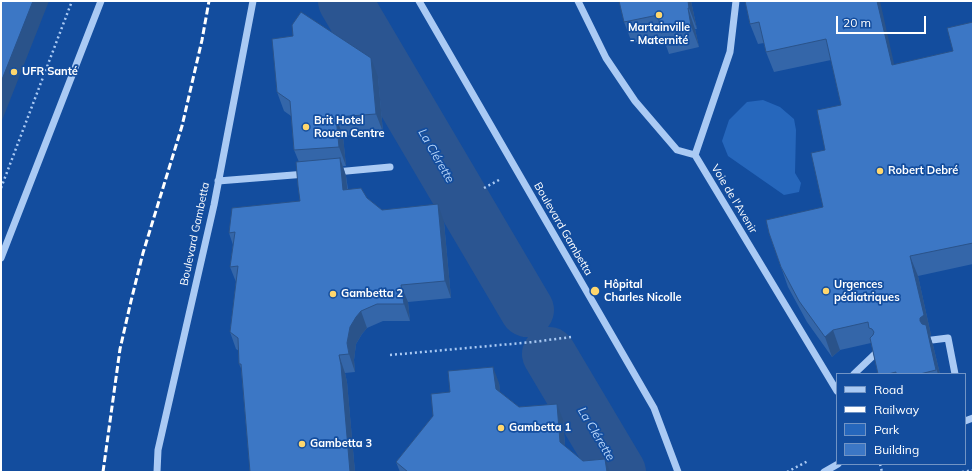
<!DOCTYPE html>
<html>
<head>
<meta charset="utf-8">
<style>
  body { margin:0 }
  #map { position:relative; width:974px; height:473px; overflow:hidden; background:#134d9e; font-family:Mulish,sans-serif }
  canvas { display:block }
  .frame { position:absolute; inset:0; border:2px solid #fff; pointer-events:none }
  .legend { position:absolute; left:836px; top:373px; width:130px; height:92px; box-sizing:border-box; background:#134d9e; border:1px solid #7194c5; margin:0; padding:5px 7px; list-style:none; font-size:12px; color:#fff }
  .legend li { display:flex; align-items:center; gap:8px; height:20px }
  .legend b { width:20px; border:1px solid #7194c5 }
  .scale { position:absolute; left:836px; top:16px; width:90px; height:18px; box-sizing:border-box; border:2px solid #fff; border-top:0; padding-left:5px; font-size:12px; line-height:14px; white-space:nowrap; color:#fff; -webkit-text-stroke:3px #134d9e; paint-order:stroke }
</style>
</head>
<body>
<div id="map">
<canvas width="974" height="473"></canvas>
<div class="frame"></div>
<ul class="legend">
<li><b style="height:5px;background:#aacaf4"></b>Road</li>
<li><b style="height:5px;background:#fff"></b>Railway</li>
<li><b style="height:11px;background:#2667bc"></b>Park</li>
<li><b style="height:11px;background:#3c77c5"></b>Building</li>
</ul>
<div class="scale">20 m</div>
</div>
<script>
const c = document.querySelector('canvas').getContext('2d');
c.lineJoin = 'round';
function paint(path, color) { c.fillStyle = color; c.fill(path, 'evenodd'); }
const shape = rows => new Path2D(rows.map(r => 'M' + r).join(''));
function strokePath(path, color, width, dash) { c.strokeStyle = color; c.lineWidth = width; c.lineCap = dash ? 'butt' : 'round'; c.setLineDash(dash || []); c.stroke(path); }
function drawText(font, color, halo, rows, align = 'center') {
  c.font = font + ' Mulish,sans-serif'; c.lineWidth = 3.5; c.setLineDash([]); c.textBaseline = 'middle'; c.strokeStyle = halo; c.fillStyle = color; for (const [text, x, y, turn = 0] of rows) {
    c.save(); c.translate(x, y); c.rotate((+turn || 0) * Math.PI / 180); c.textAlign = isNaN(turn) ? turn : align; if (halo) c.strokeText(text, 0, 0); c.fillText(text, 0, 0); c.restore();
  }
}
const green = shape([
  [763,100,780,107,794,119,796,130,795,173,801,183,799,192,784,195,728,156,722,141,729,120,747,102]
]);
const river = shape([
  [345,1,527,310],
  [549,354,619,472]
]);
const path = shape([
  [1,188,72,1],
  [484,188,499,180],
  [390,355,533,342,571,337],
  [880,464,882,472],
  [787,472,808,461],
  [962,472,973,470]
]);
const minor = shape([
  [419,1,654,408,678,472],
  [578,1,606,58,635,101,677,150,695,155],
  [736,1,730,52,695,155,837,391],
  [336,172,390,167],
  [218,181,306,174],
  [1,258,101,1],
  [932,340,948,338,955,374],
  [854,374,876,353],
  [965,421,973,418],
  [157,472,158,450,214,205,253,1],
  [824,472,838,464]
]);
const rail = shape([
  [103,472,120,349,131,301,143,253,182,126,202,40,209,1]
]);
const wall = shape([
  [691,1,697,29,695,29,699,47,669,54,663,37,632,43,624,22],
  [745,1,894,65,953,51,973,22,973,264,918,276,931,335,930,336,933,345,940,374,878,374,871,343,840,350,832,357,807,322,788,287,769,233,823,207,825,150,841,105,831,60,774,72,766,52,764,43,758,44,750,24],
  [378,77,383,132,343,136,346,166,343,166,346,176,348,189,367,198,382,210,444,222,451,298,408,302,410,321,383,321,367,328,362,334,356,344,354,360,355,372,345,373,347,382,355,472,250,472,241,368,239,364,239,351,236,349,230,332,236,282,230,267,233,245,229,233,300,201,299,162,294,150,291,116,284,111,277,92],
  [499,383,500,392,519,407,563,420,565,446,583,461,610,472,400,472,396,462,433,416,450,392]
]);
const shadedWall = shape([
  [33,1,49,1,1,123,1,82],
  [688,1,691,1,697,29,689,8],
  [877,1,880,1,899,86,892,65],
  [688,8,695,29,699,47,691,26],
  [371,58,378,77,383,132,376,114],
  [336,117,343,136,346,166,339,147],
  [340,158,346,176,349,207,343,190],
  [438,204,444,222,451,298,445,281],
  [910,256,918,276,931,335,930,336,933,345,940,374,938,374,920,321],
  [401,285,408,302,410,321,404,304],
  [361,311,367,328,362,334,356,344,354,360,355,372,349,354,347,343,350,327,356,317],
  [833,330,840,350,832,357,825,337],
  [339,355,345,373,347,382,355,472,350,472],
  [493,367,499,383,502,405,496,389],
  [557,404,563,420,566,458,560,442],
  [605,459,610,472,607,472]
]);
const building = shape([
  [1,1,33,1,1,82,1,1],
  [619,1,688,1,689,8,688,8,691,26,661,33,658,15,624,22,619,1],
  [745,1,877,1,892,65,953,51,947,28,973,22,973,243,910,256,924,315,920,318,920,321,922,324,926,325,936,370,920,374,896,374,896,372,888,374,878,374,870,338,873,335,874,332,872,329,869,328,868,322,833,330,825,337,799,301,781,267,769,233,766,220,823,207,811,153,825,150,817,110,841,105,826,39,766,52,759,22,750,24,745,1],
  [301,12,371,58,376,114,336,117,339,147,294,150,290,101,277,92,272,39,293,36,292,25,301,12],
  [340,158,343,190,361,188,367,198,382,210,438,204,445,281,401,285,404,304,377,304,361,311,356,317,350,327,347,343,349,354,339,355,341,365,350,472,250,472,241,364,239,364,238,338,230,332,238,266,230,267,235,232,229,233,232,208,300,201,298,186,296,162,340,158],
  [493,367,496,389,519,407,557,404,560,442,583,461,605,459,607,472,408,472,396,462,433,416,431,394,450,392,448,371,493,367]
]);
const markers = [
  [659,15,4,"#ffd76d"],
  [14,72,4,"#ffd76d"],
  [306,127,4,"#ffd76d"],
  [880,171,4,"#ffd76d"],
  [595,291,5,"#ffd76d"],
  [826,291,4,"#ffd76d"],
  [333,294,4,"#ffd76d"],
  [501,428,4,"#ffd76d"],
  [302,444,4,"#ffd76d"]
];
const poiNames = [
  ["Martainville",659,28,"center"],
  ["- Maternité",659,41,"center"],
  ["UFR Santé",22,72],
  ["Brit Hotel",314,121],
  ["Rouen Centre",314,134],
  ["Robert Debré",888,171],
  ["Hôpital",604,285],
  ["Charles Nicolle",604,298],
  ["Urgences",834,285],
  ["pédiatriques",834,298],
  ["Gambetta 2",341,294],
  ["Gambetta 1",509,428],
  ["Gambetta 3",310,444]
];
const streetNames = [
  ["Voie de l'Avenir",734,199,59],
  ["Boulevard Gambetta",563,229,60],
  ["Boulevard Gambetta",195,234,-78]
];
const waterNames = [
  ["La Clérette",436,156,60],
  ["La Clérette",596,434,59]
];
paint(green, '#2667bc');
strokePath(river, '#2b5591', 54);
strokePath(path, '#aacaf4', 2.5, [2, 3]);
strokePath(minor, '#aacaf4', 7);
strokePath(rail, '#fff', 3, [7, 3]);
paint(wall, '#3466a9');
paint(shadedWall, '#2a538a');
paint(building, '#3c77c5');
strokePath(building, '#2a538a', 1);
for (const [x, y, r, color] of markers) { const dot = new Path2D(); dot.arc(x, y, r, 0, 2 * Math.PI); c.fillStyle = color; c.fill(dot); strokePath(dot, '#134d9e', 1.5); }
drawText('bold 11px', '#fff', '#134d9e', poiNames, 'left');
drawText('11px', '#fff', '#134d9e', streetNames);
drawText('italic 12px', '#b7d5fa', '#134d9e', waterNames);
</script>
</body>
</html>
